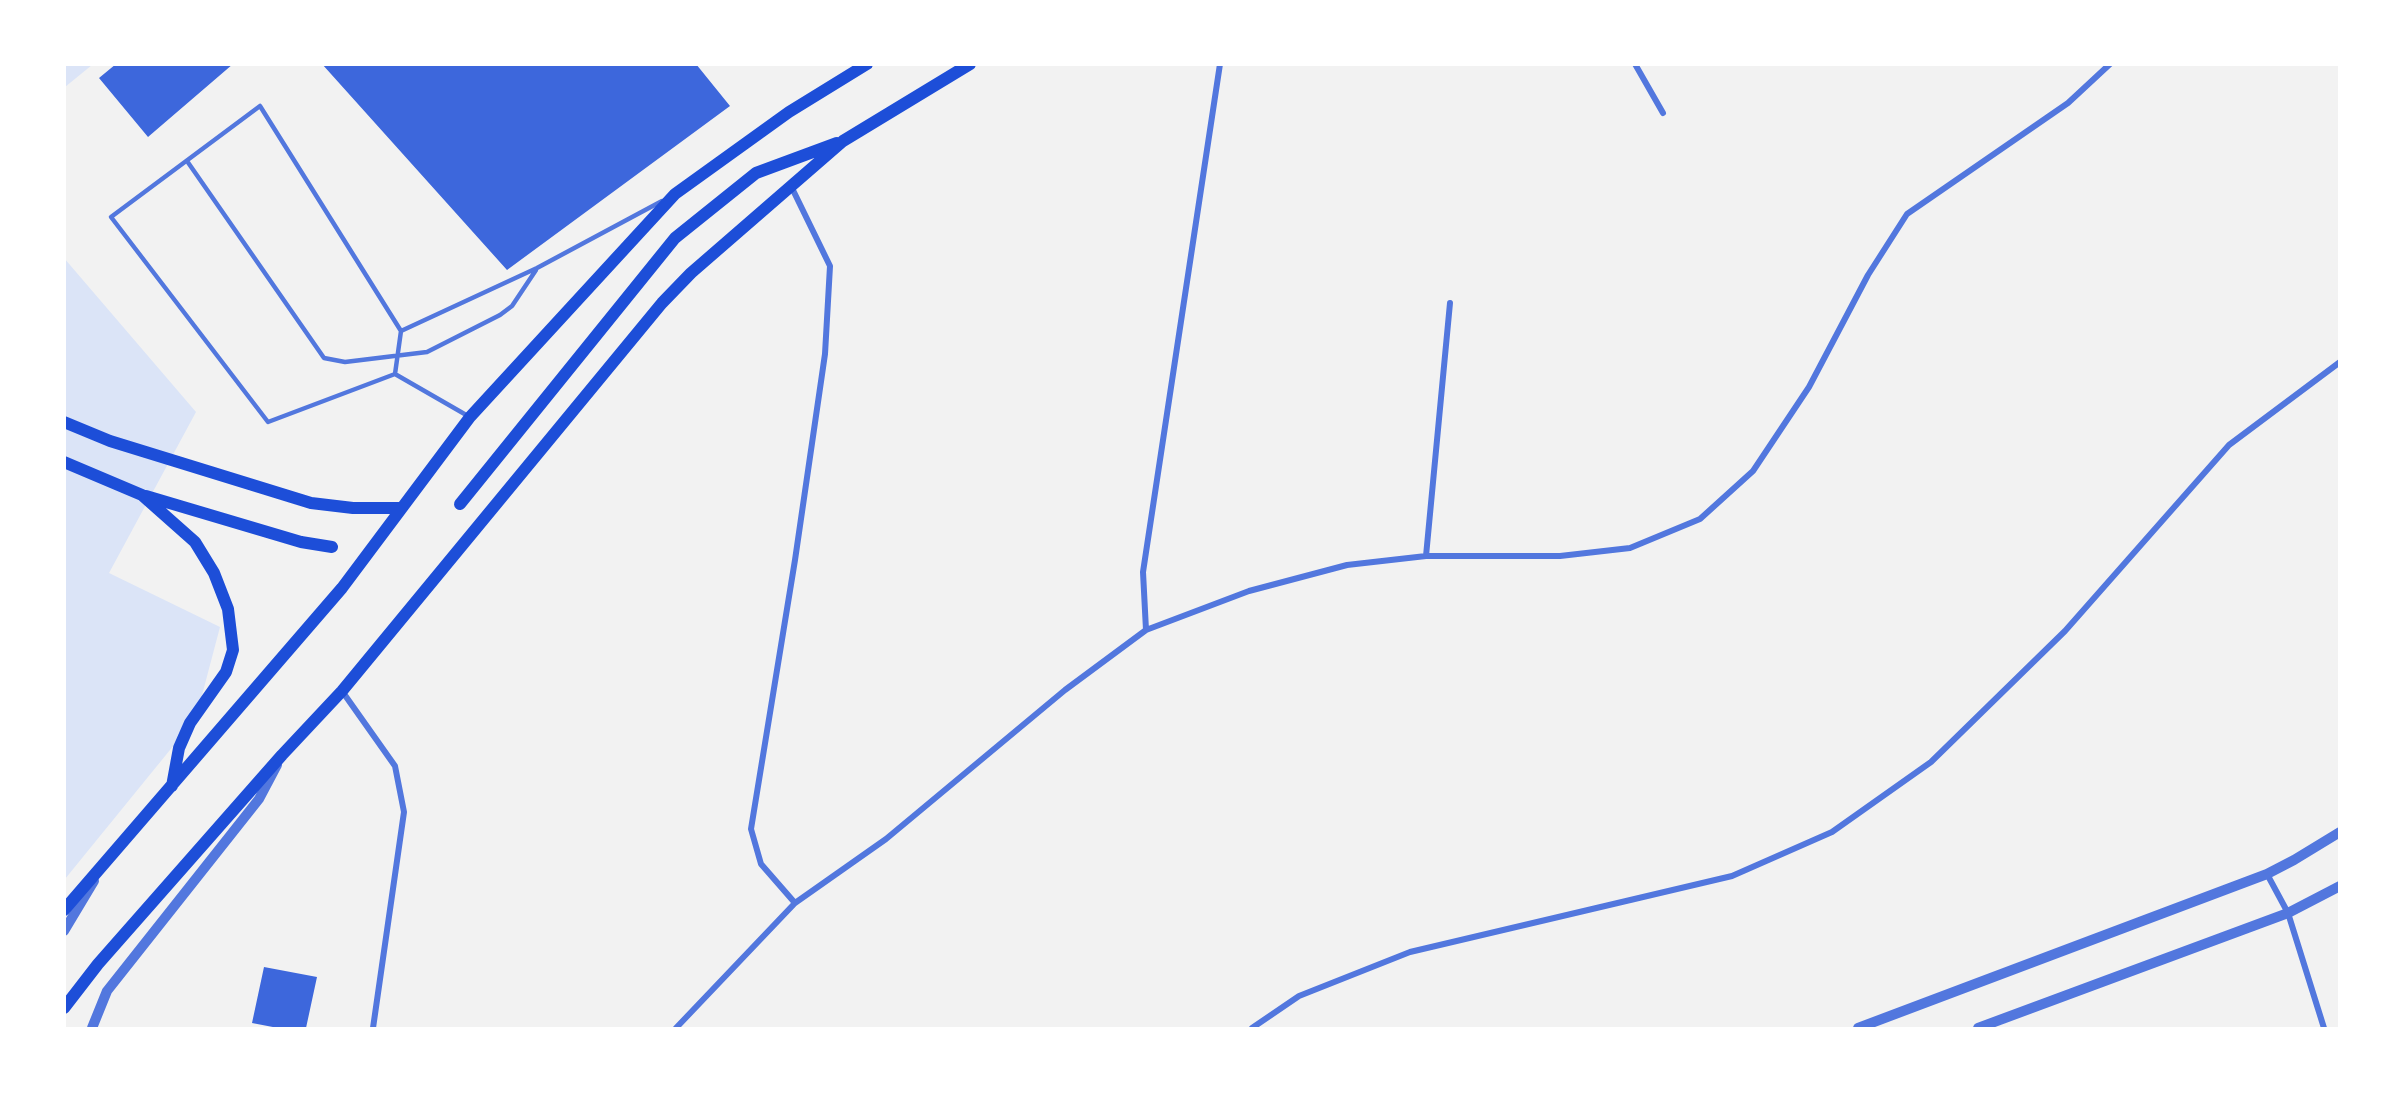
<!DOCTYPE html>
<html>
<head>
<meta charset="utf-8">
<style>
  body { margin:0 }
  #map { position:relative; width:2404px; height:1093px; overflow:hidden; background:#f2f2f2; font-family:"IBM Plex Sans",sans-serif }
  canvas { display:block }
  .frame { position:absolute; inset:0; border:66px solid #fff; pointer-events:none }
</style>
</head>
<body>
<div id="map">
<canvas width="2404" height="1093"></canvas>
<div class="frame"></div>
</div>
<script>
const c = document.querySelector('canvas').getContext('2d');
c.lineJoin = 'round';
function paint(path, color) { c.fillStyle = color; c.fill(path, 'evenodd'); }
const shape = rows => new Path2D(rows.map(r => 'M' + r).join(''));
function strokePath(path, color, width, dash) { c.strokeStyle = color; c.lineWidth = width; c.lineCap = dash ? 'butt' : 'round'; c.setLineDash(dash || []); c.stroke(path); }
const green = shape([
  [65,64,92,64,92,65,65,87],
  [64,258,196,412,109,573,220,627,196,718,65,879]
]);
const building = shape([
  [116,64,233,64,148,137,99,78],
  [322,64,696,64,730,106,507,270],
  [264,967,317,977,306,1028,278,1028,252,1023]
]);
const service = shape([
  [187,161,324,358,345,362,427,352,500,315,512,306,536,270],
  [395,374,401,331],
  [468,416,395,374,268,422,111,217,260,106,401,331,537,268,662,201]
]);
const minor = shape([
  [1635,64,1663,113],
  [791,186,830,266,825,354,795,560,751,829,761,864,795,903],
  [1426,556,1450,303],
  [1146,630,1143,572,1220,64],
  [342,691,395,766,404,812,373,1028],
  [2267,874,2288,913,2324,1028],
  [676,1028,795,903,886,839,1065,690,1146,630,1249,591,1347,565,1426,556,1560,556,1630,548,1700,519,1753,471,1809,387,1868,275,1907,214,2068,103,2110,64],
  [1252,1028,1299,996,1410,952,1732,876,1832,832,1931,762,2065,631,2229,445,2340,362]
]);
const tertiary = shape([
  [64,931,94,881],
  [92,1028,107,991,259,799,277,765],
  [1858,1028,2267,874,2294,860,2340,832],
  [1978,1028,2288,913,2340,886]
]);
const secondary = shape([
  [64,422,110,441,311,503,353,508,400,508],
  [64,462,142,495,195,542,214,573,228,609,233,650,226,672,190,723,179,748,172,786],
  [146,496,301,542,332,547],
  [460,504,675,238,756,173,837,143],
  [64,910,342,588,470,417,675,194,789,112,867,64],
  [64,1008,98,964,282,755,342,691,662,303,691,273,843,141,970,64]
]);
paint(green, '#dbe4f7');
paint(building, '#3d67dc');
strokePath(service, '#5277de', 4.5);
strokePath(minor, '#5277de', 6);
strokePath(tertiary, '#5277de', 10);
strokePath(secondary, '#1d4ed8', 12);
</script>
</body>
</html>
